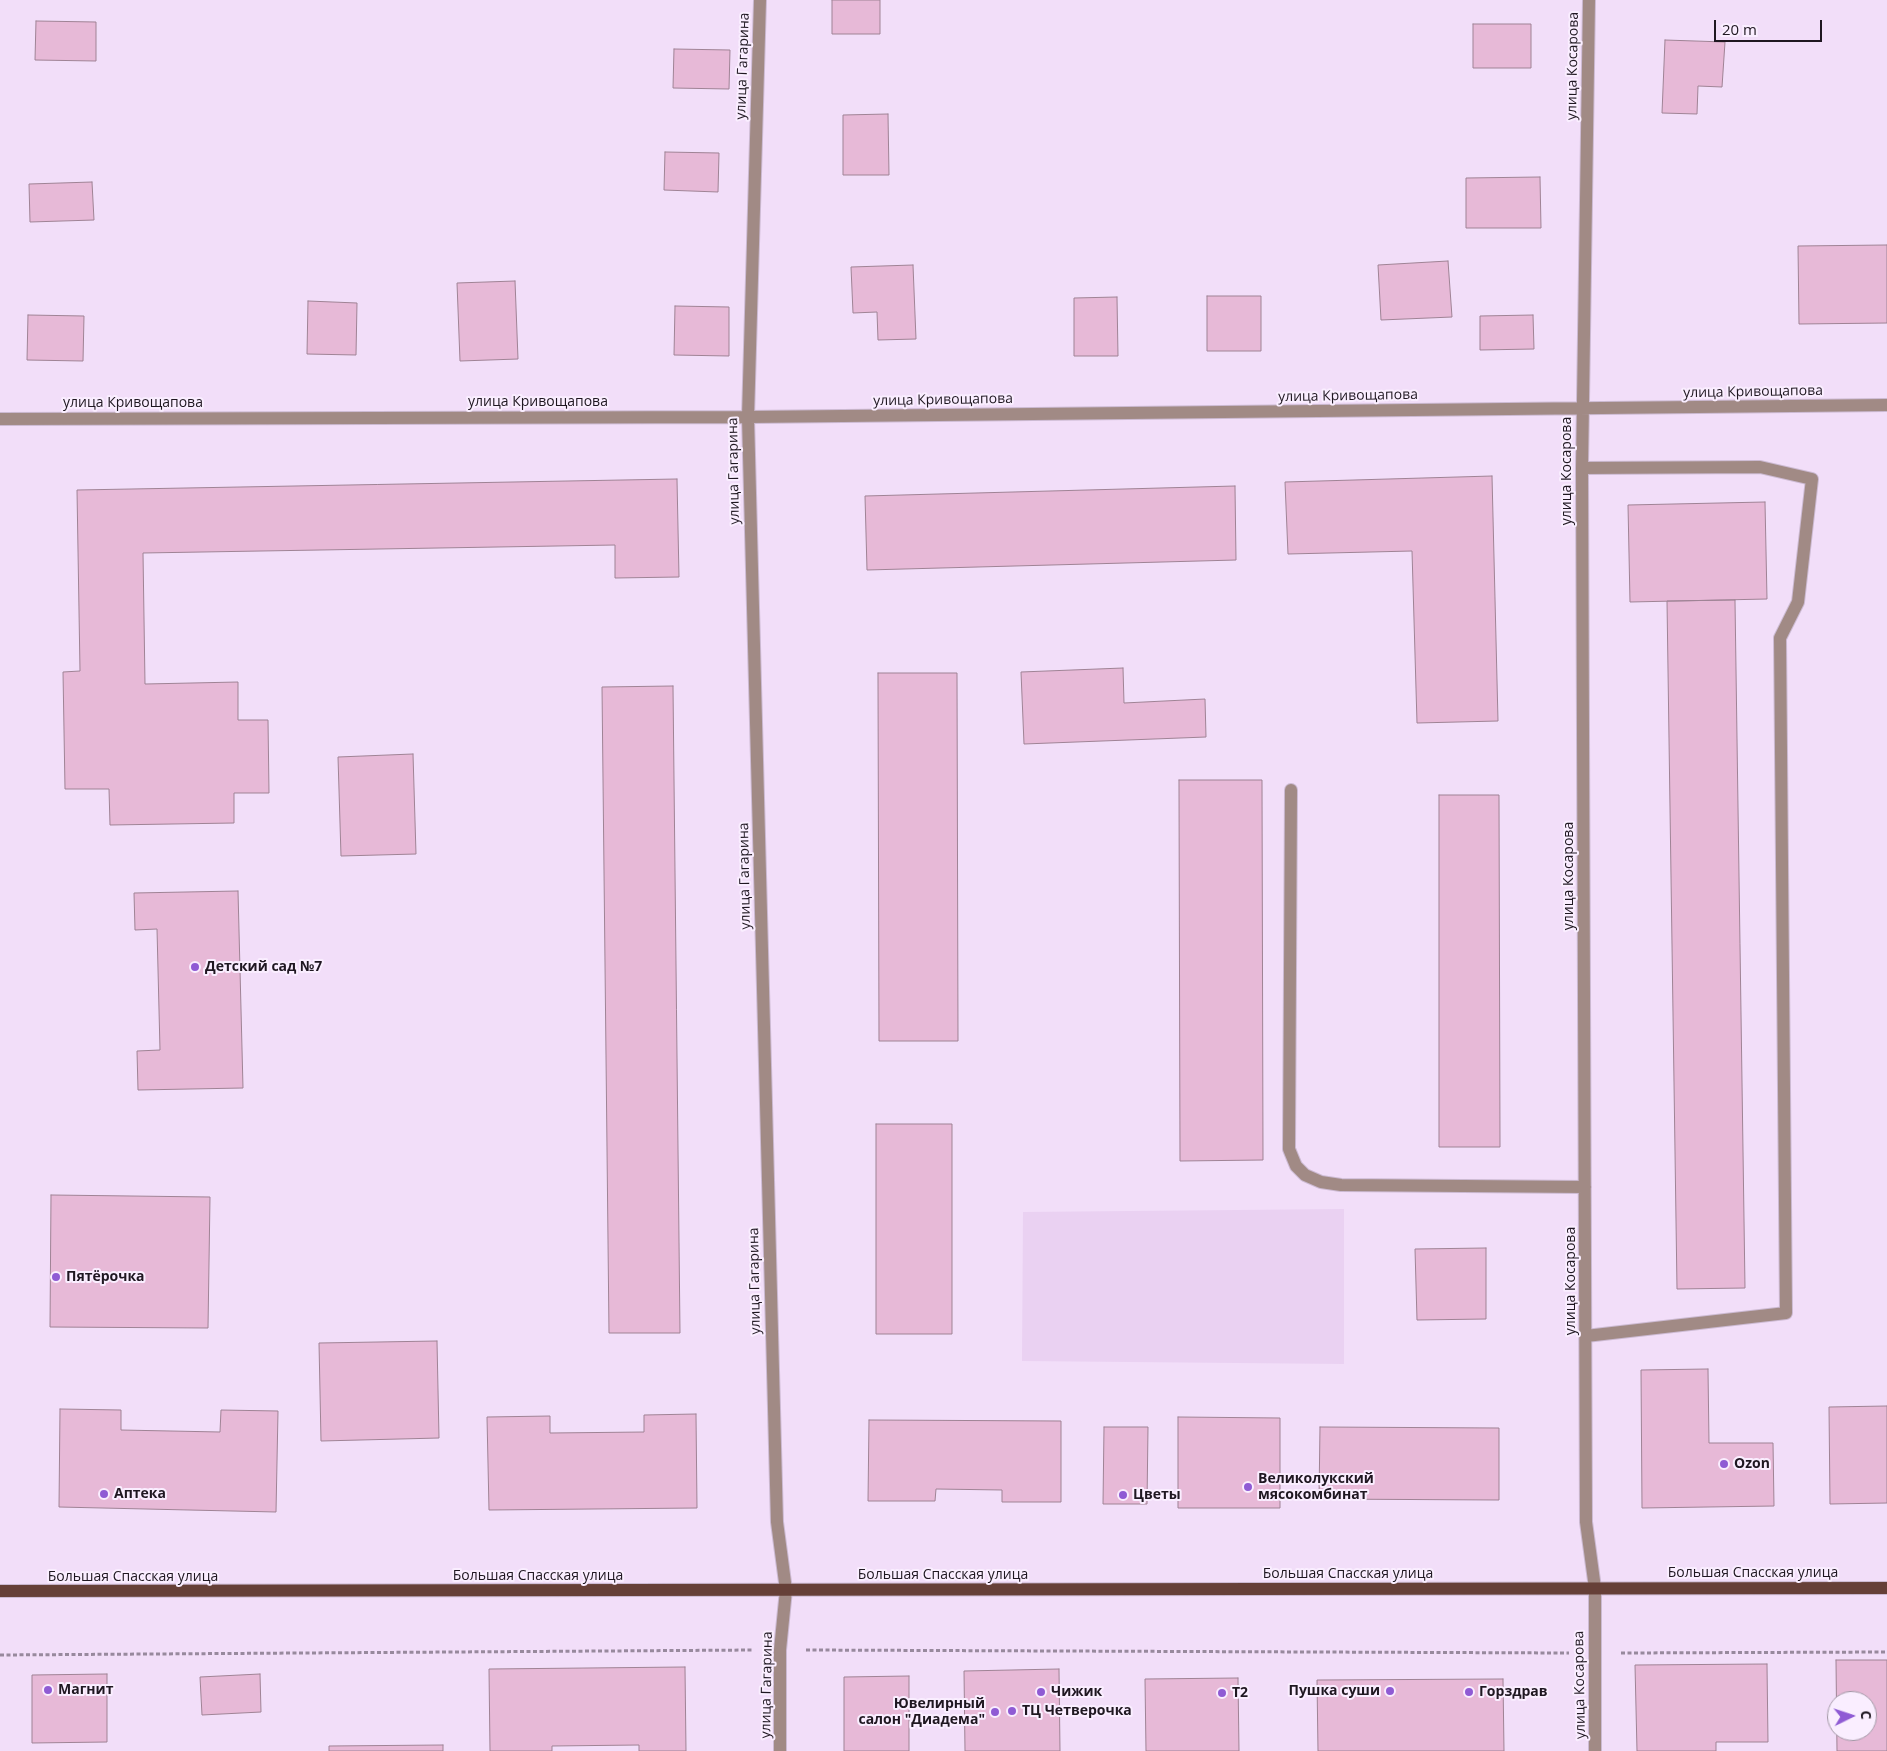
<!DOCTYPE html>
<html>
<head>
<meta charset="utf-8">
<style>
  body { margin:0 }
  #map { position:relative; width:1887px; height:1751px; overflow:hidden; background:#f2def9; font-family:"Open Sans",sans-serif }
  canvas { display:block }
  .north { position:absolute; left:1827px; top:1691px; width:50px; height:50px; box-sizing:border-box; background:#faeeff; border:1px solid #a298a6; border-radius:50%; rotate:86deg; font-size:14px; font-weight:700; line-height:20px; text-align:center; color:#1f1721 }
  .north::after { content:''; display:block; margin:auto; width:18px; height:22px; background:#8f5bd4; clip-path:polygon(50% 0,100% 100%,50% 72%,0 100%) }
  .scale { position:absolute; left:1714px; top:20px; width:108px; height:22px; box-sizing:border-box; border:2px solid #1f1721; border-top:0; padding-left:6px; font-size:15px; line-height:18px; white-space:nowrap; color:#1f1721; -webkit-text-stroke:4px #faeeff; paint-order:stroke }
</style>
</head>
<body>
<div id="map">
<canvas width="1887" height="1751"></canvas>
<div class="north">С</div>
<div class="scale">20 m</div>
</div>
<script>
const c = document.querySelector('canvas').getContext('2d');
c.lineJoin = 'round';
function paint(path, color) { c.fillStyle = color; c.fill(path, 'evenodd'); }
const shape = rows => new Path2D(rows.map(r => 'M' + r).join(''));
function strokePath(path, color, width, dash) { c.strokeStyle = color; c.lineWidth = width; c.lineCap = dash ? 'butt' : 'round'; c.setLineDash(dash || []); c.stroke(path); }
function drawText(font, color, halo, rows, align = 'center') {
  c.font = font + ' "Open Sans",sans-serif'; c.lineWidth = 4; c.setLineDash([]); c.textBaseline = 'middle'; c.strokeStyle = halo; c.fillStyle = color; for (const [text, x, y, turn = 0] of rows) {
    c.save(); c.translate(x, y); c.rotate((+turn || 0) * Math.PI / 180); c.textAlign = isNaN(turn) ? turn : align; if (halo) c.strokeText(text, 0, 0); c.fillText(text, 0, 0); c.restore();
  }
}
const built = shape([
  [1344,1209,1344,1364,1022,1361,1023,1212]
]);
const building = shape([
  [832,0,880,0,880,34,832,34,832,0],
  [36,21,96,22,96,61,35,60,36,21],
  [1473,24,1531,24,1531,68,1473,68,1473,24],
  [1665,40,1725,42,1722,87,1698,86,1697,114,1662,113,1665,40],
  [674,49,730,50,729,89,673,88,674,49],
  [888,114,889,175,843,175,843,115,888,114],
  [665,152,719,153,718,192,664,190,665,152],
  [1540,177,1541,228,1466,228,1466,178,1540,177],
  [92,182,94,220,30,222,29,184,92,182],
  [1887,245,1887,323,1799,324,1798,246,1887,245],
  [1448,261,1452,317,1381,320,1378,265,1448,261],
  [913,265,916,339,878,340,877,312,853,313,851,267,913,265],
  [515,281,518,359,460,361,457,283,515,281],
  [1207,296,1261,296,1261,351,1207,351,1207,296],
  [1117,297,1118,356,1074,356,1074,298,1117,297],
  [308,301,357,303,356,355,307,354,308,301],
  [675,306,729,307,729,356,674,355,675,306],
  [28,315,84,316,83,361,27,360,28,315],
  [1533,315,1534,349,1480,350,1480,316,1533,315],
  [1492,476,1498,721,1417,723,1412,551,1288,554,1285,482,1492,476],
  [677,479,679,577,615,578,615,545,143,553,145,684,238,682,238,720,268,720,269,793,234,793,234,823,110,825,109,789,65,789,63,672,80,671,77,490,677,479],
  [1235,486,1236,560,867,570,865,496,1235,486],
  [1765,502,1767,599,1630,602,1628,505,1765,502],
  [1735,600,1745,1288,1677,1289,1667,601,1735,600],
  [1123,668,1124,703,1205,699,1206,737,1024,744,1021,672,1123,668],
  [878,673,957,673,958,1041,879,1041,878,673],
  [673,686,680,1333,609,1333,602,687,673,686],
  [413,754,416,854,341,856,338,757,413,754],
  [1179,780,1262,780,1263,1160,1180,1161,1179,780],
  [1439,795,1499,795,1500,1147,1439,1147,1439,795],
  [238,891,243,1088,138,1090,137,1051,160,1050,157,929,135,930,134,893,238,891],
  [876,1124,952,1124,952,1334,876,1334,876,1124],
  [51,1195,210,1197,208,1328,50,1327,51,1195],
  [1486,1248,1486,1319,1417,1320,1415,1249,1486,1248],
  [437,1341,439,1438,321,1441,319,1343,437,1341],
  [1708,1369,1709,1443,1773,1443,1774,1506,1642,1508,1641,1370,1708,1369],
  [1887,1406,1887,1503,1830,1504,1829,1407,1887,1406],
  [60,1409,121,1410,121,1430,220,1432,221,1410,278,1411,276,1512,59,1507,60,1409],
  [696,1414,697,1508,489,1510,487,1417,550,1416,550,1433,644,1432,644,1415,696,1414],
  [1178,1417,1280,1418,1280,1508,1178,1508,1178,1417],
  [869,1420,1061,1421,1061,1502,1002,1502,1002,1490,936,1489,935,1501,868,1501,869,1420],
  [1104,1427,1148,1427,1147,1504,1103,1504,1104,1427],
  [1320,1427,1499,1428,1499,1500,1319,1499,1320,1427],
  [1836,1660,1887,1660,1887,1751,1837,1751,1836,1660],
  [1837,1701,1867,1701,1867,1731,1837,1731,1837,1701],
  [1767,1664,1768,1742,1716,1742,1716,1751,1637,1751,1635,1665,1767,1664],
  [685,1667,686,1751,639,1751,639,1745,552,1746,552,1751,490,1751,489,1669,685,1667],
  [1059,1669,1060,1751,965,1751,964,1671,1059,1669],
  [107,1674,107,1742,32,1743,32,1675,107,1674],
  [260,1674,261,1712,202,1715,200,1677,260,1674],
  [909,1676,909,1751,844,1751,844,1677,909,1676],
  [1238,1678,1239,1751,1146,1751,1145,1679,1238,1678],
  [1503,1679,1504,1751,1318,1751,1317,1680,1503,1679],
  [443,1745,443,1751,329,1751,329,1746,443,1745]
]);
const path = shape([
  [806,1650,1569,1653],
  [1621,1653,1887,1652],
  [0,1655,754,1650]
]);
const minor = shape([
  [760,0,748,417,777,1522,786,1590,780,1650,780,1751],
  [1589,0,1582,468,1586,1522,1595,1588,1595,1751],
  [0,419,748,417,1887,405],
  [1582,468,1760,467,1812,479,1798,602,1780,638,1786,1313,1586,1336],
  [1291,790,1289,1149,1296,1166,1305,1175,1321,1182,1341,1185,1585,1187]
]);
const major = shape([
  [0,1591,1887,1588]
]);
const markers = [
  [195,967,5,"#8f5bd4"],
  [56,1277,5,"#8f5bd4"],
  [1724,1464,5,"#8f5bd4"],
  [1248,1487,5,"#8f5bd4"],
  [104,1494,5,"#8f5bd4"],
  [1123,1495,5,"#8f5bd4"],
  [48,1690,5,"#8f5bd4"],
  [1390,1691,5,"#8f5bd4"],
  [1041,1692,5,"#8f5bd4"],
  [1469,1692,5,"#8f5bd4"],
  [1222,1693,5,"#8f5bd4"],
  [1012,1711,5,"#8f5bd4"],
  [995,1712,5,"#8f5bd4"]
];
const streetNames = [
  ["улица Гагарина",743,66,-88],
  ["улица Косарова",1573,66,-89],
  ["улица Кривощапова",1753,392,-1],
  ["улица Кривощапова",1348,396,-1],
  ["улица Кривощапова",943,400,-1],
  ["улица Кривощапова",538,402],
  ["улица Кривощапова",133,403],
  ["улица Гагарина",734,471,-91],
  ["улица Косарова",1567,471,-90],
  ["улица Гагарина",745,876,-91],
  ["улица Косарова",1569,876,-90],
  ["улица Гагарина",755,1281,-91],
  ["улица Косарова",1571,1281,-90],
  ["Большая Спасская улица",1753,1573],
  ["Большая Спасская улица",1348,1574],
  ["Большая Спасская улица",943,1575],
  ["Большая Спасская улица",538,1576],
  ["Большая Спасская улица",133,1577],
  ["улица Гагарина",767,1685,-89],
  ["улица Косарова",1580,1685,-91]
];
const poiNames = [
  ["Детский сад №7",205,967],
  ["Пятёрочка",66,1277],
  ["Ozon",1734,1464],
  ["Великолукский",1258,1479],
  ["мясокомбинат",1258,1495],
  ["Аптека",114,1494],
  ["Цветы",1133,1495],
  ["Магнит",58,1690],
  ["Пушка суши",1380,1691,"right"],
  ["Чижик",1051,1692],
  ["Горздрав",1479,1692],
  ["T2",1232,1693],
  ["Ювелирный",985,1704,"right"],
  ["салон \"Диадема\"",985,1720,"right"],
  ["ТЦ Четверочка",1022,1711]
];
paint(built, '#ead1f2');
paint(building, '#e7b9d7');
strokePath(building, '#9f8395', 1);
strokePath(minor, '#ccbad2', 14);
strokePath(major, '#ccbad2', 14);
strokePath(path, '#98899d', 3, [4, 2.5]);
strokePath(minor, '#a18a85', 12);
strokePath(major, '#664038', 12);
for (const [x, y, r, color] of markers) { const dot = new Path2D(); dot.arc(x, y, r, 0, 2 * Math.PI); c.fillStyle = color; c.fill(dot); strokePath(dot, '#faeeff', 2); }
drawText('14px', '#1f1721', '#faeeff', streetNames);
drawText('bold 14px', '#1f1721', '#faeeff', poiNames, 'left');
</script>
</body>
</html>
